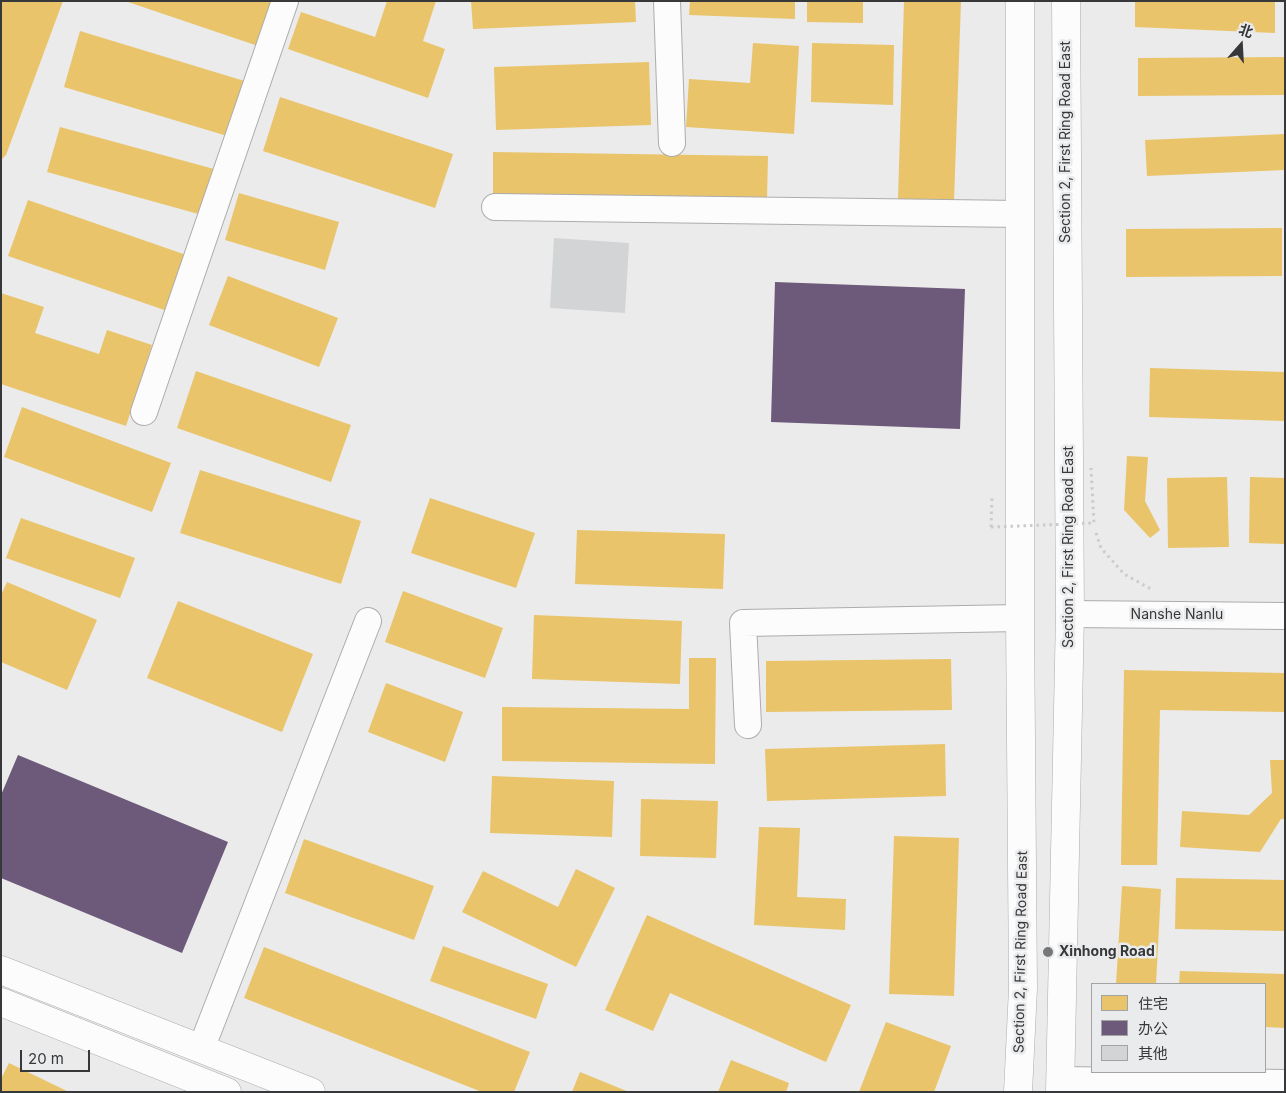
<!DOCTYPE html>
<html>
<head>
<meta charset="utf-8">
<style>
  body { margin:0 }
  #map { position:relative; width:1286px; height:1093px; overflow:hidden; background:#ebebec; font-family:Inter,"Noto Sans SC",sans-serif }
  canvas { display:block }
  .frame { position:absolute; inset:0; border:2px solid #373839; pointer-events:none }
  .legend { position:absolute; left:1091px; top:983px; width:175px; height:90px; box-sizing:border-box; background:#eaebed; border:1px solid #a2a3a5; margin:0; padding:6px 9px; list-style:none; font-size:15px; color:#373839 }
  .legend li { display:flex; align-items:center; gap:10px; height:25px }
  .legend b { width:25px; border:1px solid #a2a3a5 }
  .north { position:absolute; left:1216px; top:20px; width:50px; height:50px; -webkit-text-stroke:4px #eaebed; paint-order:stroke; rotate:19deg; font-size:14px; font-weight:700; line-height:20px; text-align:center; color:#373839 }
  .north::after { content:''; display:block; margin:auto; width:18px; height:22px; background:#373839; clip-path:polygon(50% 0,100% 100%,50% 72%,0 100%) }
  .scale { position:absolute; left:20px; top:1050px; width:70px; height:22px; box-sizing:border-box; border:2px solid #373839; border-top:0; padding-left:6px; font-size:15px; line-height:18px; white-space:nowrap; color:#373839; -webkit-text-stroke:4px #eaebed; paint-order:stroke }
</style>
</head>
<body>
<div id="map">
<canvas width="1286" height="1093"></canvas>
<div class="frame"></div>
<ul class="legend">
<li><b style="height:14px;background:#e9c46a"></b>住宅</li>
<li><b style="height:14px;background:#6d597a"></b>办公</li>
<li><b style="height:14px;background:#d3d4d5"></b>其他</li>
</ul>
<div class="north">北</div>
<div class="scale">20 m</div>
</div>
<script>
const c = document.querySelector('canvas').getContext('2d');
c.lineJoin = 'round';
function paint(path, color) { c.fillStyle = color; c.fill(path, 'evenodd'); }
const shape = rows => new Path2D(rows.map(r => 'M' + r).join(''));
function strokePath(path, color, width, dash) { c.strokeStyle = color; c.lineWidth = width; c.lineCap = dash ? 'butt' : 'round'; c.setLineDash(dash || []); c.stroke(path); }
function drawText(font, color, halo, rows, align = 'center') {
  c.font = font + ' Inter,sans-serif'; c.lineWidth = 5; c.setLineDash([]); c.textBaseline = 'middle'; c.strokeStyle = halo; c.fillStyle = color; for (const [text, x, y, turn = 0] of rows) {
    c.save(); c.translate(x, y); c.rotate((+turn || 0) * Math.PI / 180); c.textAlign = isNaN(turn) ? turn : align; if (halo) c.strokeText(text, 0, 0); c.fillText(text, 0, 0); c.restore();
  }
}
const homes = shape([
  [1,1,63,1,6,155,1,160],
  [125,1,276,1,261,47],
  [387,1,436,1,423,41,445,49,428,98,288,49,301,12,375,37],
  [471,1,635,1,636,22,473,29],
  [690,1,795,1,795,19,689,15],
  [807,1,863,1,863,23,807,22],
  [904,1,961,1,954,201,898,199],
  [1135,1,1275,1,1275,33,1135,27],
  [80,31,251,83,234,138,64,87],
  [753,43,799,46,794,134,686,127,689,79,750,83],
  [812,43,894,45,893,105,811,102],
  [1285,57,1285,95,1138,96,1138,58],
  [649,62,651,125,496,130,494,67],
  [280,97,453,154,435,208,263,151],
  [60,127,214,169,202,215,47,172],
  [1285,134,1285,170,1147,176,1145,140],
  [493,152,768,156,767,199,493,194],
  [239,193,339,222,325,270,225,240],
  [28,200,192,257,173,313,8,256],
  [1282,228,1282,276,1126,277,1126,229],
  [228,276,338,318,319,367,209,325],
  [1,293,44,307,35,333,99,354,107,330,152,345,126,426,1,384],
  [1150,368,1285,372,1285,421,1149,417],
  [196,371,351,425,331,482,177,428],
  [22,407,171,463,152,512,4,457],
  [1127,456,1148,457,1145,501,1160,530,1150,538,1124,510],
  [200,470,361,521,341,584,180,533],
  [1227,477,1229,547,1168,548,1167,478],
  [1250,477,1285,478,1285,544,1249,543],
  [430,498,535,533,516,588,411,553],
  [21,518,135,558,120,598,6,558],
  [577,530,725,534,723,589,575,584],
  [7,582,97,620,67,690,1,662,1,595],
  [403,591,503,628,485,678,385,642],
  [178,601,313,654,282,732,147,678],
  [534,615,682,621,680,684,532,679],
  [689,658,716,658,715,764,502,761,502,707,689,709],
  [951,659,952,710,766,712,766,661],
  [1124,670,1285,673,1285,712,1160,710,1157,865,1121,865],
  [386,683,463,712,445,762,368,732],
  [945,744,946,796,767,801,765,749],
  [1270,760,1285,760,1285,819,1281,819,1260,852,1180,847,1182,811,1249,815,1272,793],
  [492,776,614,781,612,837,490,833],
  [641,799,718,801,716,858,640,856],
  [759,827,800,828,797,897,846,899,845,930,754,925],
  [894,836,959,838,954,996,889,994],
  [304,839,434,886,414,940,285,893],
  [576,869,615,888,576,967,462,912,483,871,558,907],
  [1176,878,1285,880,1285,931,1175,929],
  [1122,886,1161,889,1156,984,1116,984],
  [647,915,851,1005,826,1062,670,993,653,1031,605,1010],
  [443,946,548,984,536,1019,430,981],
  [264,947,530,1052,514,1092,482,1092,244,998],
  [1180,971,1285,974,1285,1028,1265,1027,1265,984,1179,984],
  [886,1022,951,1046,934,1092,859,1092],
  [731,1060,789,1083,786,1092,718,1092],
  [9,1063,69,1092,1,1092,1,1079],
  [580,1072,629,1092,572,1092]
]);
const offices = shape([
  [775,282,965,289,960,429,771,422],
  [18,755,228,842,182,953,1,878,1,795]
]);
const building = shape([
  [554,238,629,243,625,313,550,308]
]);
const path = shape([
  [991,527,992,495],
  [1096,533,1101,548,1124,574,1151,589]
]);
const minor = shape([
  [667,1,672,143],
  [495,207,1020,214],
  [144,412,285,1],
  [1070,614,1285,616],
  [748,725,743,623,1020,618],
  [201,1049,368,621],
  [1061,1080,1285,1083]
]);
const major = shape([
  [1,970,311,1092],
  [1,1002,227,1092],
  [1018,1092,1023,988,1020,618,1020,1],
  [1060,1092,1070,614,1066,1]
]);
const pathBridge = shape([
  [991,527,1094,523,1091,468]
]);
const markers = [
  [1048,952,6,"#767778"]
];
const streetNames = [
  ["Section 2, First Ring Road East",1066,142,-90],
  ["Section 2, First Ring Road East",1069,547,-90],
  ["Nanshe Nanlu",1177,615],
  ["Section 2, First Ring Road East",1021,952,-89]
];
const poiNames = [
  ["Xinhong Road",1059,952]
];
paint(homes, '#e9c46a');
paint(offices, '#6d597a');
paint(building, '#d3d4d5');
strokePath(minor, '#acacad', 28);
strokePath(major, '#acacad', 29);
strokePath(path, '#cbcbcc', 3, [2.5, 4]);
strokePath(minor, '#fcfcfc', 26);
strokePath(major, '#fcfcfc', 28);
strokePath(pathBridge, '#cbcbcc', 3, [2.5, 4]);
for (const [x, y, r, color] of markers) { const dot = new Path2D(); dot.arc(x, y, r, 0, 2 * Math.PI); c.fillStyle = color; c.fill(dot); strokePath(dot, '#eaebed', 2); }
drawText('14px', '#373839', '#eaebed', streetNames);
drawText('bold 14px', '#373839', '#eaebed', poiNames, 'left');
</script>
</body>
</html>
